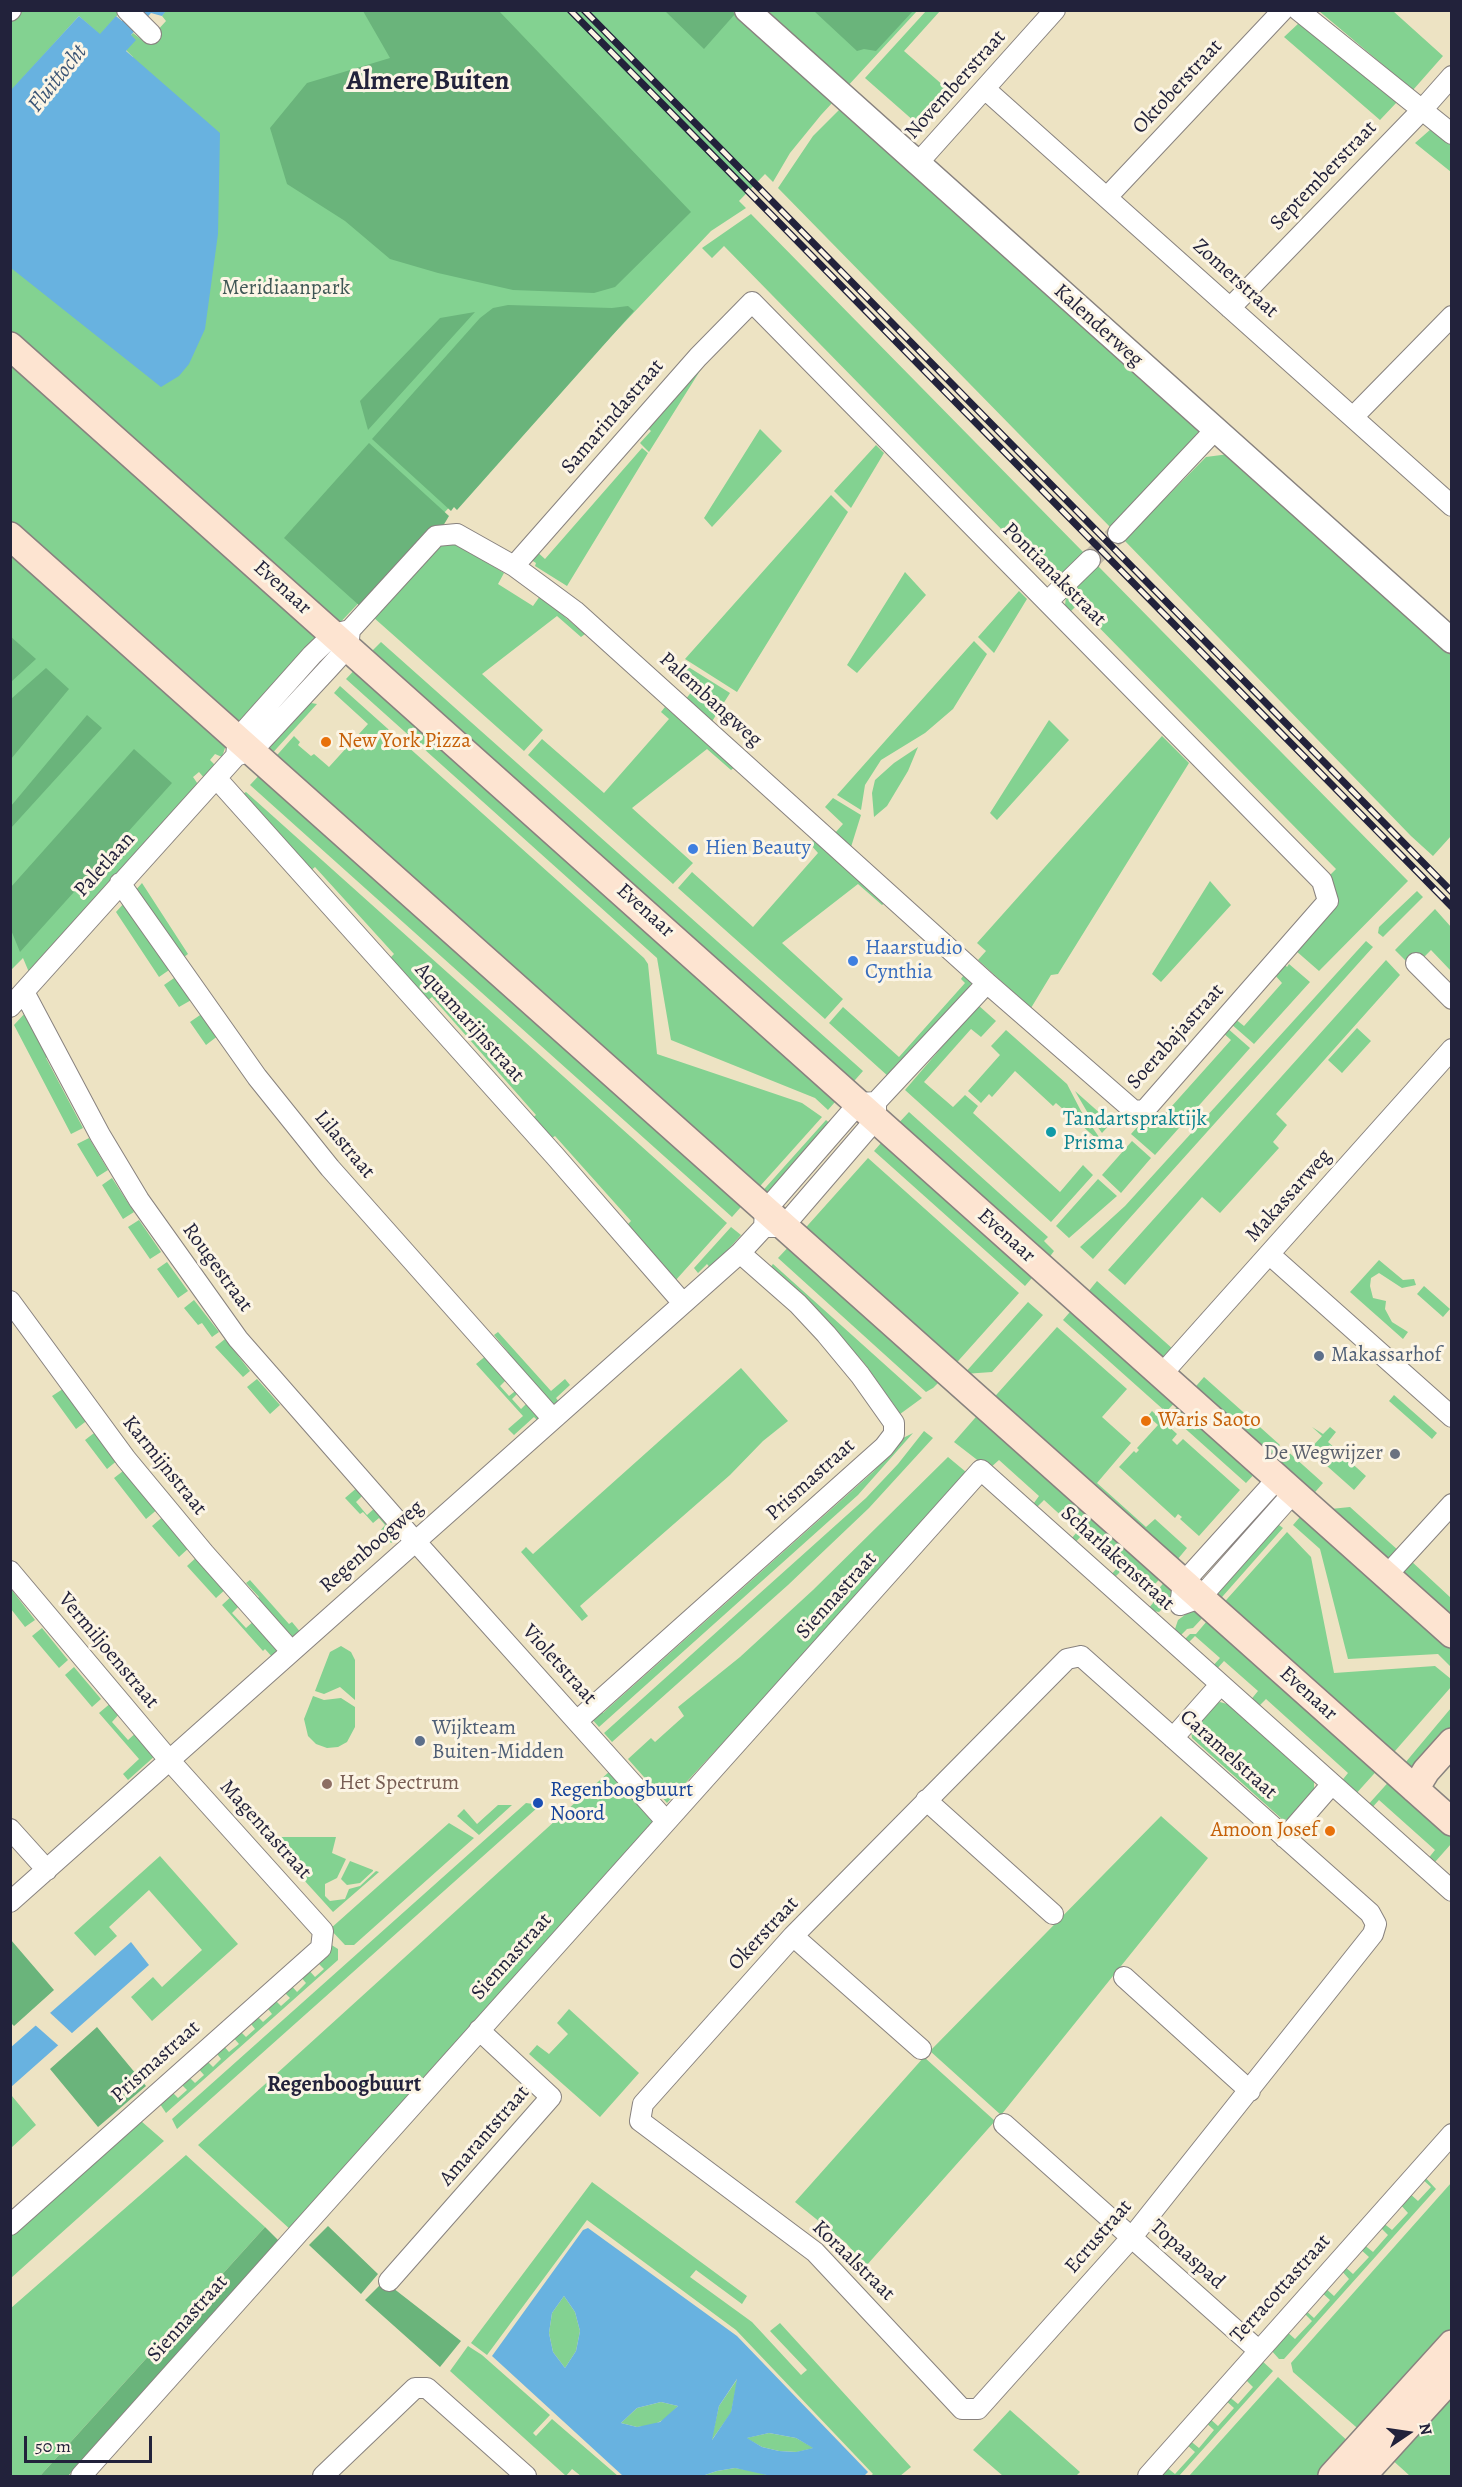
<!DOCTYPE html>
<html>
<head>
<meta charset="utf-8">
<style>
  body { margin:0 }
  #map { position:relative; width:1462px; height:2487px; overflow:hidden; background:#ede3c3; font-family:Alegreya,serif }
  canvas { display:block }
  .frame { position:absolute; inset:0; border:12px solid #22223b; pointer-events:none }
  .north { position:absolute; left:1378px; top:2403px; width:60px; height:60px; -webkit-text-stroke:4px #fcf5e5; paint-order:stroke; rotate:77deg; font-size:16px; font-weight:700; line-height:24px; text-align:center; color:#22223b }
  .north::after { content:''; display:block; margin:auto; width:21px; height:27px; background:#22223b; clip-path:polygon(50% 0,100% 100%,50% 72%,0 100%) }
  .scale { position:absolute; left:24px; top:2436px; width:128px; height:27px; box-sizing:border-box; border:3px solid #22223b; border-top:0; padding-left:8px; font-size:18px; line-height:21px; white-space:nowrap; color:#22223b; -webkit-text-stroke:4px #fcf5e5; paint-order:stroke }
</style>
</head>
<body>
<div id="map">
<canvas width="1462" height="2487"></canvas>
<div class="frame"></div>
<div class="north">N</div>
<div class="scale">50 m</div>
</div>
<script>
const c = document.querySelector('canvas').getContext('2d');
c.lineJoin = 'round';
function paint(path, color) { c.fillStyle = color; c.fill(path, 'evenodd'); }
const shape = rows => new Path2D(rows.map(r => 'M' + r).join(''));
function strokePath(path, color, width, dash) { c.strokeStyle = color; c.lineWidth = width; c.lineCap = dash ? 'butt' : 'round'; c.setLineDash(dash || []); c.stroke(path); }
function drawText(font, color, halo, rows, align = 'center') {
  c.font = font + ' Alegreya,serif'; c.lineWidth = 6; c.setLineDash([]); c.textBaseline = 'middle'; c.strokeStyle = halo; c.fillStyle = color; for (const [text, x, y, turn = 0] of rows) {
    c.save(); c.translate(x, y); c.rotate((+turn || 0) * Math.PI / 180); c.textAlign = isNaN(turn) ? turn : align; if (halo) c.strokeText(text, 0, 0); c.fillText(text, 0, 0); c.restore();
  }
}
const green = shape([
  [166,10,917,11,821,115,790,153,773,182,765,174,739,201,746,208,711,231,227,742,222,757,215,754,210,760,215,765,206,780,199,772,193,777,202,790,31,977,23,958,11,970,11,196,133,57,126,50,131,35,133,33,146,43,166,21,162,16],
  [20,11,121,11,100,35,79,16,11,91,11,21],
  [926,11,940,11,904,51,953,94,923,129,865,78],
  [1319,11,1393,11,1443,56,1413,90],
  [1300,22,1397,102,1380,120,1284,37],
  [842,107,1198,427,1200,433,1112,529,778,188,813,136],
  [1431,129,1451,145,1451,172,1415,143],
  [751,214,1086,555,1056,585,724,246,712,258,702,248],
  [703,366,649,452,640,443,651,431,646,426],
  [760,429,782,451,712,527,704,518],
  [876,445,884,453,851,508,834,491],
  [642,448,648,453,567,586,535,566,536,563,528,558,535,550,545,559],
  [1229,454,1451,651,1451,836,1433,856,1411,836,1124,540,1206,457],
  [831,495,848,512,737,692,685,659],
  [441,543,457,544,504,573,498,584,533,606,540,596,585,634,581,637,557,616,482,674,543,730,524,751,373,617],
  [1098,566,1408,881,1319,971,1295,950,1327,878,1336,869,1077,605,1070,612,1065,605,1066,597],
  [905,572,926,595,857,673,847,665],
  [1019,591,1027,599,994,653,978,637],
  [974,641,987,654,953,709,925,733,881,760,865,785,861,810,837,795],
  [381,642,863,1071,848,1088,365,658],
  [682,663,730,693,711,723,685,700,693,690,673,672],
  [360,664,841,1095,828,1110,815,1098,671,1040,657,958,346,679],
  [340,686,644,958,648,964,657,1054,802,1103,822,1117,753,1194,271,762,294,736,300,742,298,745,311,756,314,754,329,767,368,724,334,693],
  [305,702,317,704,268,758,265,747],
  [665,707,735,767,731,770,707,749,632,808,693,863,673,884,528,755,542,739,604,793,669,719,661,712],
  [1049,720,1069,740,997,820,990,813],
  [1162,736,1189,763,1058,974,1051,975,1031,1008,978,960,986,951,977,943],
  [918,747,908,771,887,806,874,817,872,793,875,780,894,763],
  [265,769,748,1199,732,1217,250,785],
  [246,792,727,1223,675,1281,626,1226,631,1221,555,1136,549,1140,530,1120,536,1115,432,997,426,1002,388,960,394,954,315,867,309,872,241,795],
  [833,798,861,815,851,847,835,833,843,824,825,807],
  [814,839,886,902,882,905,858,884,782,943,843,999,825,1019,678,888,692,872,753,927,818,853,810,844],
  [1210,881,1231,905,1161,982,1152,974],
  [142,883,188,954,184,957,173,940,167,943,134,892],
  [1417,891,1423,897,1383,937,1378,933,1379,927],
  [125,902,172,968,159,977,116,912],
  [1435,909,1451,927,1451,971,1431,950,1421,960,1410,965,1395,950],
  [1366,941,1373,947,1093,1259,1080,1247,1125,1206],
  [1386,960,1400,975,1276,1114,1287,1125,1273,1142,1279,1148,1220,1213,1202,1197,1125,1285,1108,1270],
  [1283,963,1287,967,1289,964,1310,982,1254,1044,1230,1023,1234,1018,1244,1026,1282,983,1274,974],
  [965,973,972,982,970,986,889,1077,829,1023,843,1007,899,1057,965,983,961,979],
  [177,976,193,999,179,1007,164,985],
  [978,1005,996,1021,981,1037,971,1029,924,1082,953,1107,965,1095,978,1106,973,1113,1060,1192,1083,1165,1093,1175,1051,1222,905,1090],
  [26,1012,51,1055,46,1058,83,1128,71,1134,14,1025],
  [203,1013,219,1035,206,1045,190,1022],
  [1226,1027,1250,1048,1155,1155,1131,1134,1154,1108,1163,1116,1231,1040,1222,1032],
  [1357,1028,1371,1041,1342,1073,1328,1060],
  [1006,1030,1067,1084,1081,1111,1099,1137,1097,1139,1056,1103,1053,1106,1015,1071,992,1097,989,1094,981,1103,968,1091,1000,1055,991,1046],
  [1075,1091,1111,1123,1102,1133,1089,1115],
  [909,1112,1048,1237,1044,1241,1054,1251,1045,1263,893,1129],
  [826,1120,833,1126,768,1199,758,1196],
  [888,1135,1038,1271,1025,1286,874,1151],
  [89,1138,108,1170,97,1177,77,1144],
  [1132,1141,1151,1158,1121,1193,1102,1175],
  [868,1158,1019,1293,951,1369,800,1234],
  [112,1178,134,1212,123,1219,102,1185],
  [1098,1179,1117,1196,1069,1238,1056,1226],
  [139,1220,161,1252,150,1259,128,1227],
  [731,1227,741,1235,711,1269,707,1264,698,1273,694,1268],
  [793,1242,939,1382,933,1388,926,1392,778,1258],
  [1379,1260,1403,1280,1414,1279,1416,1285,1402,1288,1379,1273,1371,1278,1370,1286,1373,1298,1386,1301,1385,1309,1392,1322,1408,1332,1403,1339,1350,1292],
  [167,1262,188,1291,178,1298,157,1269],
  [773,1264,922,1398,896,1417,893,1412,897,1409,865,1364,810,1302,796,1289,793,1293,768,1270],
  [1097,1281,1174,1350,1163,1360,1083,1298],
  [1424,1286,1450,1309,1443,1317,1417,1294],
  [194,1300,219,1332,212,1337,202,1323,198,1325,184,1308],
  [1028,1302,1043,1315,992,1372,964,1374],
  [1076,1305,1180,1397,1166,1412,1063,1320],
  [1057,1327,1127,1389,1102,1417,1131,1443,1097,1483,1146,1527,1155,1519,1187,1548,1172,1566,989,1403],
  [498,1332,551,1391,565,1379,570,1385,556,1398,559,1402,553,1404,504,1356,508,1352,494,1335],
  [225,1339,250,1371,243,1377,215,1347],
  [488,1354,509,1377,500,1386,509,1396,519,1388,521,1390,512,1399,521,1409,530,1400,539,1414,538,1421,534,1417,514,1435,508,1429,523,1416,476,1364],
  [741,1368,788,1421,763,1441,730,1475,580,1606,588,1616,582,1621,521,1552,526,1547,533,1554],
  [1204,1377,1280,1445,1266,1461,1190,1393],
  [257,1379,280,1405,270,1414,247,1387],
  [66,1387,89,1419,76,1429,52,1396],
  [1394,1395,1437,1433,1432,1439,1389,1401],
  [1183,1400,1260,1468,1246,1483,1170,1415],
  [982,1410,1165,1573,1147,1593,1122,1570,1112,1580,1109,1577,1118,1567,1082,1535,1073,1545,1069,1541,1078,1531,1044,1500,1034,1510,1031,1507,1039,1496,999,1460,989,1469,954,1442],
  [1152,1411,1177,1434,1172,1440,1177,1445,1183,1439,1240,1490,1199,1536,1180,1519,1182,1517,1178,1514,1175,1518,1119,1467,1134,1451,1136,1453,1139,1450,1137,1448,1158,1425,1148,1416],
  [1312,1427,1323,1434,1330,1427,1336,1432,1328,1442,1366,1476,1354,1490,1309,1450,1322,1436],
  [98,1430,119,1459,107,1469,85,1440],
  [924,1431,933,1438,869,1508,788,1585,612,1742,604,1733,866,1498,898,1464],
  [913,1433,858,1495,599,1727,590,1717,599,1709,603,1713,614,1703,873,1472,885,1459,883,1456,899,1440],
  [1284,1448,1323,1483,1309,1499,1270,1464],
  [948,1457,966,1472,966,1480,667,1803,628,1759,651,1738,655,1742,684,1716,678,1707,740,1657,813,1590],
  [127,1468,159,1508,146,1519,114,1478],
  [359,1486,365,1493,356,1502,367,1515,377,1506,397,1534,396,1539,391,1543,380,1531,385,1525,379,1518,373,1523,363,1512,360,1514,345,1498],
  [1350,1507,1399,1551,1393,1557,1386,1561,1321,1510],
  [1306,1510,1451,1639,1451,1667,1438,1654,1348,1659,1320,1549,1293,1525],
  [165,1515,191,1546,179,1557,152,1526],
  [1275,1522,1283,1528,1215,1605,1212,1593],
  [1287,1532,1311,1557,1334,1673,1435,1666,1451,1679,1451,1687,1388,1759,1219,1608],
  [199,1555,228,1587,216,1598,187,1566],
  [1410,1560,1451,1598,1451,1627,1401,1579,1403,1567],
  [1169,1577,1173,1596,1170,1602,1159,1612,1147,1610,1153,1603,1153,1595],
  [250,1580,289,1624,292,1622,302,1634,290,1637,255,1602,259,1597,246,1583],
  [11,1589,35,1620,25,1627,11,1609],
  [234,1594,242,1603,232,1613,246,1628,256,1619,277,1649,274,1659,265,1649,263,1651,222,1605],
  [1193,1609,1208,1612,1193,1628,1187,1629,1178,1638,1175,1629,1178,1620],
  [1212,1615,1381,1766,1354,1796,1340,1783,1348,1773,1266,1699,1257,1708,1249,1702,1258,1691,1224,1661,1215,1671,1211,1668,1220,1658,1195,1636,1186,1645,1182,1642,1190,1634,1196,1634],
  [42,1628,68,1660,59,1668,32,1636],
  [341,1646,351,1652,355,1660,355,1700,340,1687,324,1694,315,1691,330,1652],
  [74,1667,101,1699,92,1707,65,1675],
  [313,1696,324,1700,341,1698,355,1707,355,1727,347,1742,338,1747,327,1748,316,1744,308,1736,304,1719],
  [112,1702,121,1712,112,1722,128,1740,138,1731,156,1755,128,1780,123,1774,139,1759,99,1713],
  [1220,1702,1227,1704,1314,1782,1314,1791,1290,1819,1283,1820,1192,1738,1191,1731,1214,1705],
  [1451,1708,1451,1735,1419,1772,1400,1769],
  [610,1771,657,1823,292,2231,198,2145],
  [1393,1777,1451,1829,1451,1844,1435,1862,1427,1860,1435,1850,1379,1800,1370,1810,1366,1807],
  [526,1803,533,1804,537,1808,177,2129,172,2119],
  [498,1805,512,1805,479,1835,457,1816,464,1809,477,1824],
  [1161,1816,1208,1858,1001,2115,930,2051],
  [449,1823,474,1838,354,1945,345,1945,330,1929],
  [279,1837,336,1837,332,1853,346,1859,337,1878,325,1884,325,1896,330,1901,345,1899,349,1889,360,1886,376,1871,379,1872,333,1912,274,1847],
  [160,1856,238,1944,152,2021,131,1997,153,1977,162,1987,202,1950,149,1890,109,1927,117,1936,95,1956,74,1933],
  [350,1861,373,1870,373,1871,360,1883,347,1885,341,1879],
  [330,1944,338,1949,338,1960,166,2113,158,2101,170,2090,178,2098,187,2090,179,2082,187,2075,195,2083,204,2075,196,2066,205,2059,213,2067,221,2059,214,2050,222,2044,229,2052,239,2044,231,2035,238,2029,246,2037,255,2029,248,2020,255,2014,263,2022,272,2014,265,2005,273,1998,281,2006,290,1998,282,1990,289,1983,297,1992,306,1983,299,1975,307,1968,315,1977,324,1969,319,1964,330,1954,327,1949],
  [569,2009,639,2073,600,2117,529,2054,537,2045,549,2054,568,2034,557,2023],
  [924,2057,995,2121,866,2266,846,2243,795,2202],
  [12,2096,36,2125,11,2148,10,2097],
  [141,2121,164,2141,11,2278,10,2236],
  [186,2155,265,2227,40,2476,11,2476,11,2308],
  [1423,2175,1436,2189,1284,2359,1279,2359,1271,2350,1285,2330,1295,2339,1312,2321,1302,2311,1304,2309,1314,2318,1330,2300,1320,2291,1324,2287,1334,2296,1349,2279,1340,2269,1343,2265,1353,2274,1369,2257,1359,2248,1363,2244,1373,2252,1388,2235,1379,2226,1382,2222,1392,2230,1408,2213,1399,2203,1408,2192,1418,2201,1431,2187,1421,2178],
  [592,2182,747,2296,742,2304,696,2270,690,2277,752,2322,801,2375,807,2370,770,2331,780,2323,911,2467,900,2476,870,2476,873,2474,736,2330,587,2220,487,2355,471,2343],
  [1451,2183,1451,2337,1363,2433,1293,2372,1291,2363],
  [564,2296,575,2312,580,2331,576,2351,565,2368,553,2352,549,2333,552,2313],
  [468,2346,482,2355,550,2415,533,2433,536,2436,552,2419,618,2476,581,2476,572,2469,566,2476,450,2371],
  [1260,2359,1273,2371,1179,2476,1156,2476,1165,2466,1175,2474,1195,2452,1185,2443,1188,2439,1199,2448,1214,2430,1204,2421,1208,2417,1218,2426,1234,2408,1224,2399,1227,2395,1238,2404,1253,2387,1243,2377],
  [1278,2377,1352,2445,1326,2476,1189,2476],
  [738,2378,731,2413,711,2441,719,2406],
  [1451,2387,1451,2476,1410,2476,1389,2457],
  [661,2402,678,2406,667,2418,653,2425,637,2427,621,2423,637,2408],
  [1010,2410,1080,2472,1076,2476,1003,2476,973,2450],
  [769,2433,796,2438,814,2448,797,2452,779,2451,762,2447,746,2438],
  [735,2468,754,2471,771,2476,702,2476,717,2471]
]);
const forest = shape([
  [731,10,735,14,704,49,665,11],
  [363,11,499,11,691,212,615,287,594,293,513,290,438,273,390,259,345,221,287,184,270,128,307,83,390,58],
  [814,11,913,11,876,51,864,49,857,51],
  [508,305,612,308,628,306,634,311,457,510,454,507,451,511,372,439,480,318,493,308],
  [475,312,368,430,360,401,440,318],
  [369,443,449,516,443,526,361,607,284,538],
  [10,636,36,659,11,682,10,682],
  [46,668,69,689,11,759,11,699],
  [87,715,102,728,11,828,11,806],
  [134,749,172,783,20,952,11,930,11,887],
  [11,1940,54,1990,14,2026,10,2022],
  [97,2027,146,2086,98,2127,50,2069],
  [328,2226,378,2274,361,2294,309,2245],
  [265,2227,281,2243,68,2476,40,2476],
  [384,2281,461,2341,440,2367,365,2300]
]);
const water = shape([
  [131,11,166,11,162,16,151,13,131,35,136,40,126,51,220,133,218,234,205,329,189,364,179,376,161,387,11,268,10,91,79,16,100,34,116,16,122,21],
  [131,1942,149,1965,11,2087,10,2048],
  [588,2228,737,2336,868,2472,864,2476,771,2476,735,2468,717,2471,702,2476,623,2476,492,2356,583,2230],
  [564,2296,575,2312,580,2331,576,2351,565,2368,553,2352,549,2333,552,2313],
  [737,2379,731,2412,712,2440,719,2406],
  [661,2402,678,2406,660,2422,637,2427,621,2423,637,2408],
  [769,2433,796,2438,813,2448,796,2452,779,2451,762,2447,747,2438]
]);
const pier = shape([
  [48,2011,74,2035,60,2047,34,2024]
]);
const minorTunnel = shape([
  [1090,560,1118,533]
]);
const minor = shape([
  [127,10,151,34],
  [1298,10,1452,134],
  [10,11,11,10],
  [985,89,1452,506],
  [917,164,1055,10],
  [1108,196,1283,10],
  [1230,308,1421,111,1452,76],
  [1353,417,1452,316],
  [1118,533,1215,430],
  [1048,601,1090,560],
  [350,630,348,647,328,669,253,750,236,756,238,738,312,655,334,634,350,630,436,536,457,534,514,566,575,611,987,983,1133,1110,1144,1111,1328,901,1322,881,752,302,698,357,514,566],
  [217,779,555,1156,682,1302],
  [120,883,257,1077,330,1168,553,1419],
  [1416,963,1452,999],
  [24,992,100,1135,139,1200,238,1339,415,1541,666,1821],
  [10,1007,236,756],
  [876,1102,876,1119,783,1227,764,1227,765,1211,859,1103,876,1102],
  [876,1102,987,983],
  [1269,1254,1452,1417],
  [10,1301,126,1459,204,1553,291,1651],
  [1162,1374,1452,1049],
  [1278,1478,1183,1583,1180,1605,1200,1598,1294,1492],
  [10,1571,170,1761,323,1931,321,1948,10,2225],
  [1387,1575,1452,1504],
  [1081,1656,1370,1913,1376,1924,1373,1934,1132,2237,978,2409,962,2409,815,2252,640,2121,643,2104,793,1936,1067,1659,1081,1656],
  [577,1721,884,1447,894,1434,894,1423,860,1375,826,1334,798,1304,740,1253],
  [1173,1738,1220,1685],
  [926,1800,1053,1914],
  [10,1829,47,1870],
  [1285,1838,1332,1784],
  [10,1902,740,1253,764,1227],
  [793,1936,921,2049],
  [1124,1977,1250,2091],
  [1004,2124,1258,2350],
  [389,2281,551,2097,479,2030],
  [81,2476,981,1470,1452,1891],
  [323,2476,415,2388,427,2388,526,2476],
  [1148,2476,1452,2134]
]);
const tertiary = shape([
  [747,10,1452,641]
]);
const secondary = shape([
  [10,346,1452,1634],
  [10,536,1452,1822],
  [1415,1789,1426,1771,1452,1742],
  [1332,2476,1452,2344],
  [1362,2476,1452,2377]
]);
const rail = shape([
  [570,10,1452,907],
  [584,10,1452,892]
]);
const markers = [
  [326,742,6,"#e8710a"],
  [693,849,6,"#3f7fe0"],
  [853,961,6,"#3f7fe0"],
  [1051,1132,6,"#0f9aa8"],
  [1319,1356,6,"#5c6f8a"],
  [1146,1421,6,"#e8710a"],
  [1395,1454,6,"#6b7280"],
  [420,1741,6,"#5c6f8a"],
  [327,1784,6,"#8d6e63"],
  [538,1803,6,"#1a4fb4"],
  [1330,1831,6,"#e8710a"]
];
const streetNames = [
  ["Novemberstraat",956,85,-48],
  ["Oktoberstraat",1178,87,-47],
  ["Septemberstraat",1324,176,-46],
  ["Zomerstraat",1235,279,42],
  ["Kalenderweg",1098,326,42],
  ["Samarindastraat",613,417,-49],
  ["Pontianakstraat",1054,575,45],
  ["Evenaar",282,588,42],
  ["Palembangweg",710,700,42],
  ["Paletlaan",105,865,-48],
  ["Evenaar",645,911,42],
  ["Aquamarijnstraat",469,1023,48],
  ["Soerabajastraat",1176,1037,-48],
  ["Lilastraat",344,1145,50],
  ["Makassarweg",1289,1196,-48],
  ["Evenaar",1006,1236,42],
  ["Rougestraat",217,1268,54],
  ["Karmijnstraat",164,1466,51],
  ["Prismastraat",811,1480,-42],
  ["Regenboogweg",372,1547,-41],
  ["Scharlakenstraat",1117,1559,42],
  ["Siennastraat",837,1596,-48],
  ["Vermiljoenstraat",108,1651,50],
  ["Violetstraat",559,1665,48],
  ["Evenaar",1308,1694,42],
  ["Caramelstraat",1228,1755,42],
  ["Magentastraat",265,1830,48],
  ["Okerstraat",764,1934,-47],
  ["Siennastraat",512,1957,-48],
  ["Prismastraat",156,2062,-42],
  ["Amarantstraat",485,2136,-49],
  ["Ecrustraat",1099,2237,-49],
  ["Topaaspad",1187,2255,42],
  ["Koraalstraat",853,2261,44],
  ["Terracottastraat",1281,2289,-48],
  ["Siennastraat",188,2319,-48]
];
const parkNames = [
  ["Meridiaanpark",286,289]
];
const foodNames = [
  ["New York Pizza",338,742],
  ["Waris Saoto",1158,1421],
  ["Amoon Josef",1318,1831,"right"]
];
const shopNames = [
  ["Hien Beauty",705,849],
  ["Haarstudio",865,949],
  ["Cynthia",865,973]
];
const cultureNames = [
  ["Tandartspraktijk",1063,1120],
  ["Prisma",1063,1144]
];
const serviceNames = [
  ["Makassarhof",1331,1356],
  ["Wijkteam",432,1729],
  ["Buiten-Midden",432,1753]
];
const worshipNames = [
  ["De Wegwijzer",1383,1454]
];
const educationNames = [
  ["Het Spectrum",339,1784]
];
const transitNames = [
  ["Regenboogbuurt",550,1791],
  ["Noord",550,1815]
];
const waterNames = [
  ["Fluittocht",58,79,-51]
];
const neighbourhoodNames = [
  ["Regenboogbuurt",344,2086]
];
const districtNames = [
  ["Almere Buiten",428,82]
];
paint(green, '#83d291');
paint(forest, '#6ab47b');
paint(water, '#68b2e0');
paint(pier, '#ede3c3');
strokePath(minorTunnel, '#c4bca8', 20, [20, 10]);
strokePath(minor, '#88827f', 22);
strokePath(tertiary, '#88827f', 27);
strokePath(secondary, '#88827f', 30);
strokePath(minor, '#fff', 20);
strokePath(tertiary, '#fff', 24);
strokePath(secondary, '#fde4d1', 27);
strokePath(rail, '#22223b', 7);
strokePath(rail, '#fcf5e5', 4.5, [14]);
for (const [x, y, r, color] of markers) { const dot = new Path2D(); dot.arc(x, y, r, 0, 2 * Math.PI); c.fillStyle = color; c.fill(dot); strokePath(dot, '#fcf5e5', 2); }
drawText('21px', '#22223b', '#fcf5e5', streetNames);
drawText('21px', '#3f5755', '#fcf5e5', parkNames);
drawText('21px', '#c56008', '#fcf5e5', foodNames, 'left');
drawText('21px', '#366cbe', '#fcf5e5', shopNames, 'left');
drawText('21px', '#0d838f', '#fcf5e5', cultureNames, 'left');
drawText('21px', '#4e5e75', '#fcf5e5', serviceNames, 'left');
drawText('21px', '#5b616d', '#fcf5e5', worshipNames, 'right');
drawText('21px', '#785e54', '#fcf5e5', educationNames, 'left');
drawText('21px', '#164399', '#fcf5e5', transitNames, 'left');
drawText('italic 22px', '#3a5475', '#fcf5e5', waterNames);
drawText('bold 22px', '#22223b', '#fcf5e5', neighbourhoodNames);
drawText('bold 27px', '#22223b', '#fcf5e5', districtNames);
</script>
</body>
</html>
